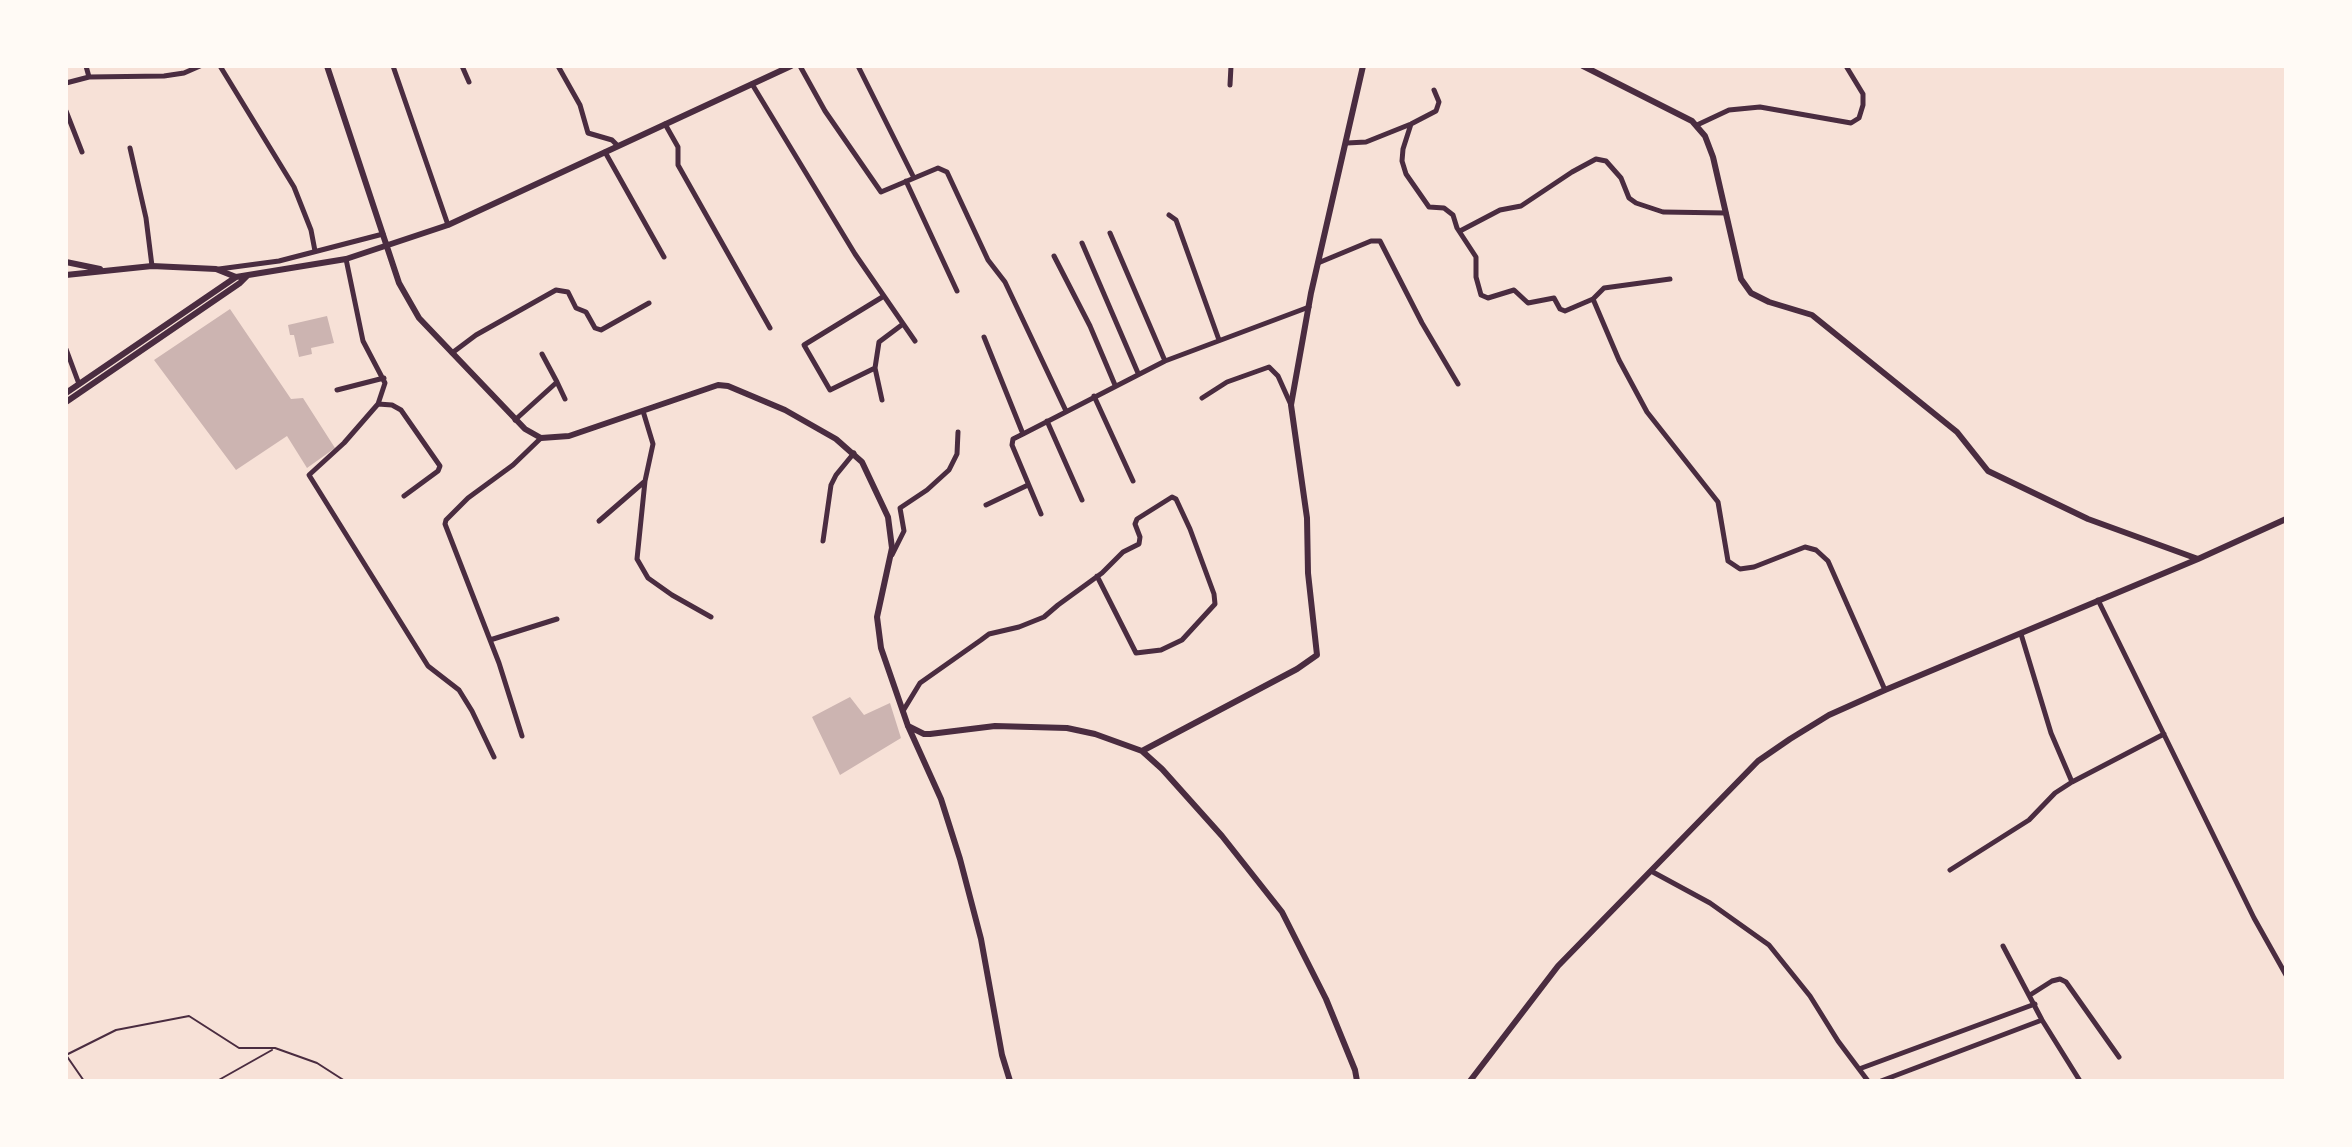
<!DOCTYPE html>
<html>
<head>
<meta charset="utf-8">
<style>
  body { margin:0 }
  #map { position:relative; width:2352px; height:1147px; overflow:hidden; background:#f7e1d7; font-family:"Source Sans 3",sans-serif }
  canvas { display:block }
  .frame { position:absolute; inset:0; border:68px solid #fffaf5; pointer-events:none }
</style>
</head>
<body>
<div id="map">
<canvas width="2352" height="1147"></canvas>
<div class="frame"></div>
</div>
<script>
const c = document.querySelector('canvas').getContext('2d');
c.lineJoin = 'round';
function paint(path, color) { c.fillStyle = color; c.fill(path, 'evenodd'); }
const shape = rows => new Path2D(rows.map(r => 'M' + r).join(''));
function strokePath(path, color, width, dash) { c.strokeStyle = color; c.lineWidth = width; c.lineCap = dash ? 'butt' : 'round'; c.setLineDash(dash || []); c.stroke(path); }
const building = shape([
  [230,309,291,399,303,398,335,448,307,468,287,436,236,470,154,360],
  [327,316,334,343,311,348,312,354,299,357,294,335,290,335,288,325],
  [850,697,864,715,890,703,901,738,840,775,812,717]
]);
const service = shape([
  [84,1081,66,1055,116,1030,189,1016,239,1048,275,1048,317,1063,345,1081],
  [217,1081,272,1050]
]);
const minor = shape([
  [86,66,89,77],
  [220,66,294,187,311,230,315,251],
  [393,66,448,225],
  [462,66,469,82],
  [558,66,580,105,588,133,612,140,617,145],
  [800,66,825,111,881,192,938,168,947,172,988,260,1005,282,1066,411],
  [858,66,914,178],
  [66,83,89,77,164,76,184,73,200,66],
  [752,84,855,254,915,341],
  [1230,85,1231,66],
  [66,111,82,152],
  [665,124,678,147,678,165,770,328],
  [1411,124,1403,149,1402,161,1406,174,1429,207,1444,208,1453,215,1457,228,1476,257,1476,277,1481,295,1488,298,1514,290,1528,303,1554,298,1560,309,1565,311,1593,299,1619,360,1647,412,1718,502,1728,561,1740,569,1754,567,1805,547,1816,550,1828,561,1885,690],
  [1697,125,1729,110,1760,107,1851,123,1859,118,1863,105,1863,94,1846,66],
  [1347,143,1366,142,1411,124,1436,111,1439,102,1434,90],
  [130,148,146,218,152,266],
  [605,152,664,257],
  [906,181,957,291],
  [1169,215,1176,220,1219,340],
  [1460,231,1500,210,1521,206,1572,172,1596,159,1606,161,1621,178,1629,198,1636,203,1663,212,1726,213],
  [1110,233,1165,361],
  [1082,243,1138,373],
  [1054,256,1090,326,1115,385],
  [346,259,363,341,385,383,378,404,344,443,309,475,428,666,459,690,472,711,494,757],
  [1318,263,1371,241,1380,241,1422,323,1458,384],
  [219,269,279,261,383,234],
  [884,296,804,345,830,390,875,368,879,342,903,324],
  [1593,299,1604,288,1670,279],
  [984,337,1023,434,1165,361,1309,307],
  [66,349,79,384],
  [452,353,476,335,556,290,568,292,576,308,586,312,595,328,601,330,649,303],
  [875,368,882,400],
  [557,382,565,399],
  [337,390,384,378],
  [1094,396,1133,481],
  [1202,398,1227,382,1269,367,1278,376,1291,405],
  [378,404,392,405,401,410,440,466,438,471,404,496],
  [643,411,653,444,645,481,637,559,648,578,672,595,711,617],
  [515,420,557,382,542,354],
  [1047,421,1082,500],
  [1023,434,1013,439,1012,445,1041,514],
  [986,505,1028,485],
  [599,521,644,482],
  [823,541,831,485,836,475,854,453],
  [892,555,904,531,900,508,927,490,949,470,957,454,958,432],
  [2098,600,2254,918,2286,975],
  [2021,634,2051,733,2072,782],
  [490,640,557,619],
  [903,711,920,683,981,640,989,634,1019,627,1044,617,1058,605,1102,573,1123,552,1139,544,1140,537,1135,524,1137,519,1172,497,1176,499,1190,529,1214,594,1215,604,1182,640,1161,650,1136,653,1097,576],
  [522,736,499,663,445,524,446,520,468,498,513,465,541,438],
  [1950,870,2029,820,2055,793,2072,782,2164,734],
  [1651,871,1710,903,1769,945,1810,996,1838,1041,1868,1081],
  [2003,946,2042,1020,2080,1081],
  [2030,995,2052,981,2060,979,2066,982,2119,1057],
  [1859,1069,2035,1004],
  [1881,1081,2042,1020]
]);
const tertiary = shape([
  [327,66,399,283,419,318,525,429,541,438,569,436,718,385,728,386,785,410,836,439,862,462,888,517,892,548,877,617,881,648,908,726,941,799,960,859,981,939,1002,1055,1010,1081],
  [1583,66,1692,121,1705,136,1713,157,1741,279,1751,293,1769,302,1812,315,1957,432,1988,471,2088,519,2198,559],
  [66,262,100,269],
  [66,275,152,266,216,269,236,277],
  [66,393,236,277,346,259,448,225,791,66],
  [66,402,240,283,247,276],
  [908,726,924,734,930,734,995,726,1067,728,1095,734,1142,751,1162,769,1222,836,1282,912,1326,999,1355,1070,1357,1081],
  [1142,751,1297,669,1317,655,1308,573,1307,518,1291,405,1311,293,1363,66],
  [1470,1081,1558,966,1758,761,1790,739,1829,715,1885,690,2198,559,2286,519]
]);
paint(building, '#ccb4b1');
strokePath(service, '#4a2c40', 2);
strokePath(minor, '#4a2c40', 5);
strokePath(tertiary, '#4a2c40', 6);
</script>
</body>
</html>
